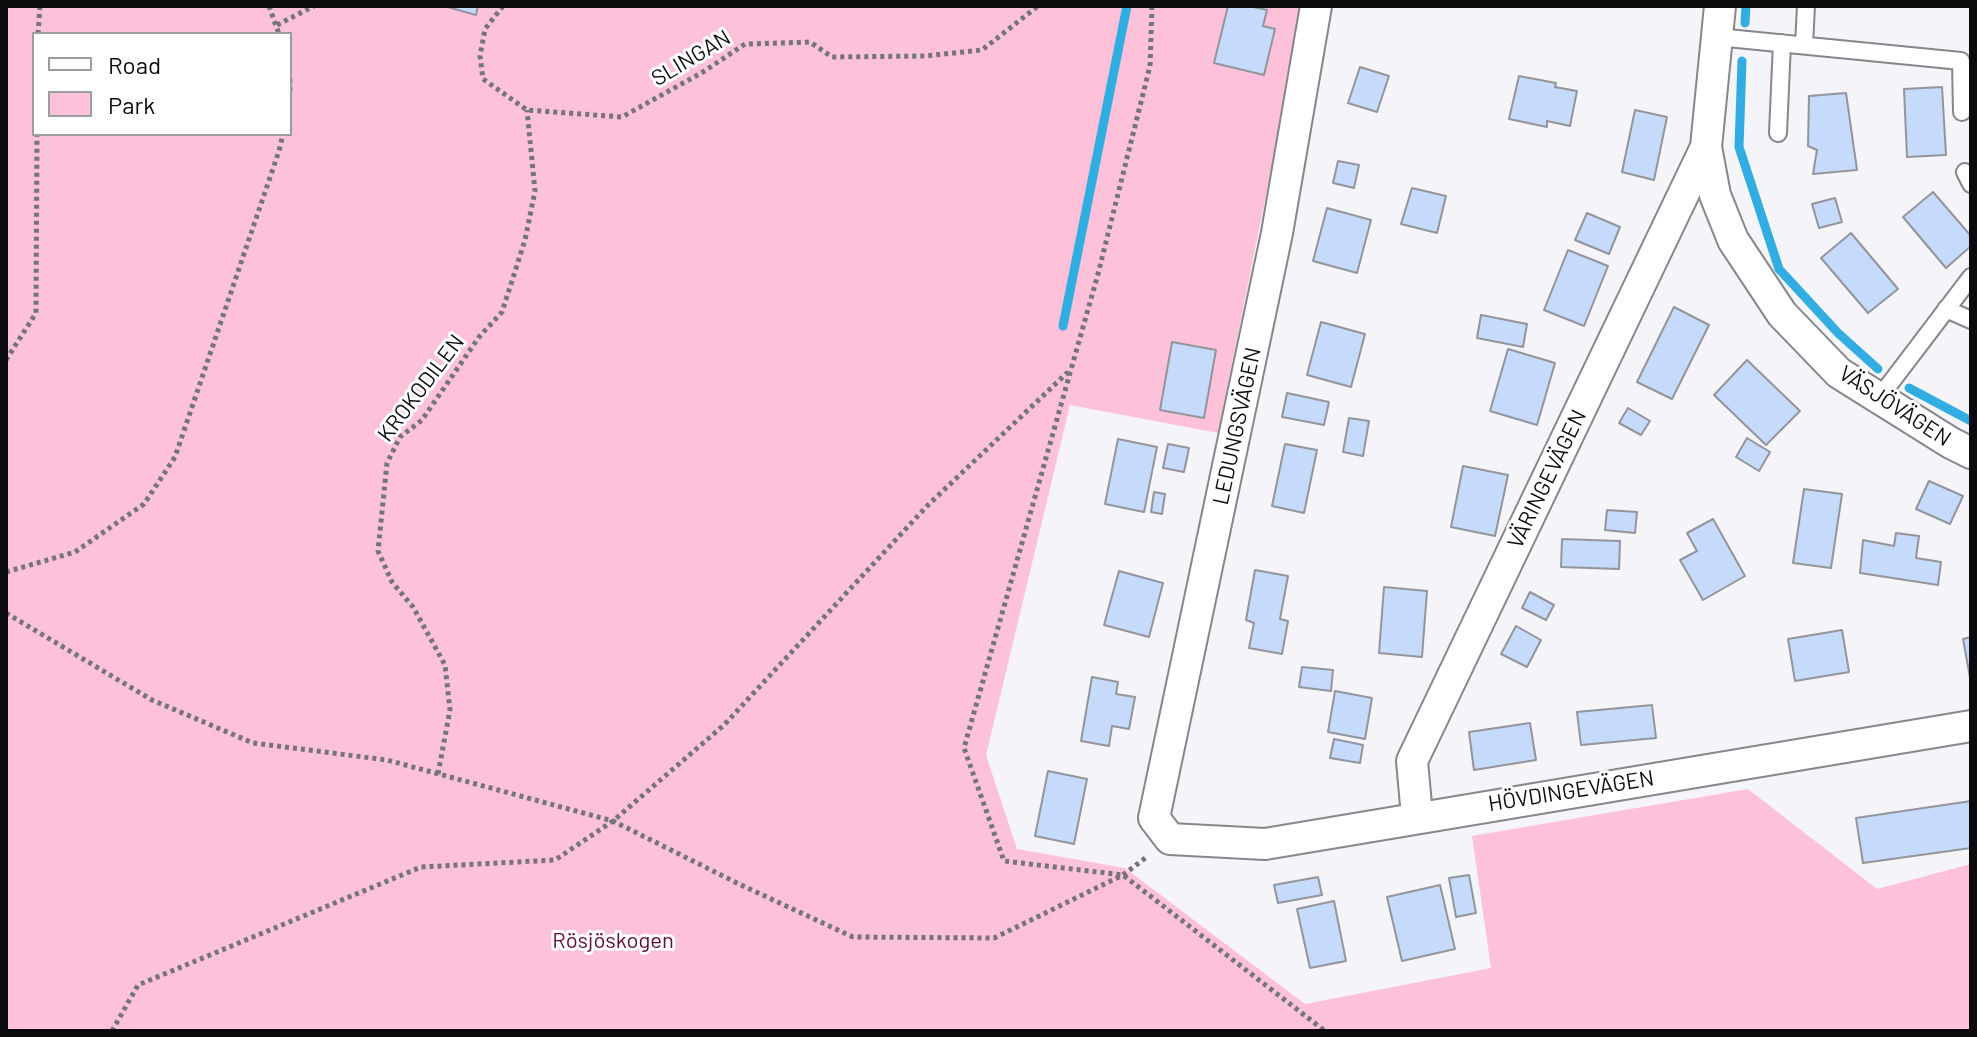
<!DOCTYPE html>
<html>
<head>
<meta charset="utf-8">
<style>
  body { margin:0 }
  #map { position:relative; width:1977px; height:1037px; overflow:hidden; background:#f4f4f9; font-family:Barlow,sans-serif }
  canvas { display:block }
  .frame { position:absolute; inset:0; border:8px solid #0b0b0d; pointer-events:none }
  .legend { position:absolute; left:32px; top:32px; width:260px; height:104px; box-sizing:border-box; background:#fff; border:2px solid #9d9d9e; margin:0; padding:10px 14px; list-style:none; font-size:24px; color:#0b0b0d }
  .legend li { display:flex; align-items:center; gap:16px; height:40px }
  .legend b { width:40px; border:2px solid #9d9d9e }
</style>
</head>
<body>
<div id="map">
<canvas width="1977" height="1037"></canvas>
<div class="frame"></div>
<ul class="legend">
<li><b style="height:10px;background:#fff"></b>Road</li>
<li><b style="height:22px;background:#fdc1da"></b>Park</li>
</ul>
</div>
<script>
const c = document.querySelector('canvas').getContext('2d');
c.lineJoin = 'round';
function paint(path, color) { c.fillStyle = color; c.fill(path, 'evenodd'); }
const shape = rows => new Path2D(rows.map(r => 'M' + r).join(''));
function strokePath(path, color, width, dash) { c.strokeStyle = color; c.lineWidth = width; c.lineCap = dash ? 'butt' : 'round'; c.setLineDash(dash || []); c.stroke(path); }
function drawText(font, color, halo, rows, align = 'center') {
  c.font = font + ' Barlow,sans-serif'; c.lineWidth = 6; c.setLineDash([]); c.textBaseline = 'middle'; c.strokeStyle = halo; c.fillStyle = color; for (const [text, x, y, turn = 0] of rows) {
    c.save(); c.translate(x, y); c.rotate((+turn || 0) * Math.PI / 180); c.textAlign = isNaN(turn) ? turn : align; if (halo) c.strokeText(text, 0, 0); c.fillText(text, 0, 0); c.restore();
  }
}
const green = shape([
  [6,6,1304,6,1218,433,1070,405,986,755,1017,849,1125,868,1305,1004,1491,968,1472,836,1748,789,1877,889,1971,864,1971,1031,6,1031],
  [34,34,290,34,290,134,34,134]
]);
const stream = shape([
  [1745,23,1746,6],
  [1742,61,1739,147,1779,269,1838,333,1878,369],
  [1063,326,1127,6],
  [1909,388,1971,421]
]);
const building = shape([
  [444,6,478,6,476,15,444,6],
  [1228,6,1249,6,1267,10,1263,26,1275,29,1264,75,1214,63,1228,6],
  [1360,67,1389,76,1377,112,1348,103,1360,67],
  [1519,76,1556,83,1555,87,1577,91,1570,126,1547,121,1547,127,1509,119,1519,76],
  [1942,87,1946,155,1907,157,1904,89,1942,87],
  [1846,93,1857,170,1813,174,1817,150,1808,146,1809,96,1846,93],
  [1635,110,1667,117,1654,180,1622,172,1635,110],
  [1338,161,1359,165,1354,188,1333,183,1338,161],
  [1412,188,1446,196,1437,233,1401,224,1412,188],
  [1933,192,1971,236,1971,246,1946,268,1903,217,1933,192],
  [1835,198,1842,222,1819,228,1812,204,1835,198],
  [1327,208,1371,220,1357,273,1313,261,1327,208],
  [1587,213,1620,227,1609,254,1575,240,1587,213],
  [1851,233,1898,289,1868,313,1821,258,1851,233],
  [1568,250,1608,266,1584,326,1544,310,1568,250],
  [1674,307,1709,325,1672,399,1637,382,1674,307],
  [1481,315,1527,324,1523,347,1477,338,1481,315],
  [1321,322,1365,334,1351,387,1307,375,1321,322],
  [1172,342,1216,350,1204,418,1160,410,1172,342],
  [1508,349,1555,363,1537,425,1490,411,1508,349],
  [1747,360,1800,411,1766,445,1714,395,1747,360],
  [1287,393,1329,402,1324,425,1282,417,1287,393],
  [1628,408,1650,421,1641,435,1619,423,1628,408],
  [1349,418,1369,421,1363,456,1343,452,1349,418],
  [1747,438,1770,452,1759,471,1736,457,1747,438],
  [1118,439,1157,447,1144,512,1105,504,1118,439],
  [1168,444,1189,448,1184,472,1163,468,1168,444],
  [1285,444,1317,450,1304,513,1272,506,1285,444],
  [1463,466,1508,475,1495,536,1451,527,1463,466],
  [1929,481,1963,496,1950,524,1916,509,1929,481],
  [1804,489,1842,494,1831,568,1793,563,1804,489],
  [1154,492,1165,494,1162,514,1151,512,1154,492],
  [1607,510,1637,512,1635,533,1605,530,1607,510],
  [1713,519,1745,576,1703,600,1680,560,1697,551,1687,533,1713,519],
  [1896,533,1919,536,1916,558,1941,562,1938,585,1860,573,1863,540,1894,546,1896,533],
  [1562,539,1620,541,1619,569,1561,567,1562,539],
  [1255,570,1288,576,1280,619,1288,621,1282,654,1249,648,1254,623,1246,620,1255,570],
  [1119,571,1163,583,1149,637,1104,625,1119,571],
  [1384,587,1427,591,1422,657,1379,653,1384,587],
  [1530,592,1554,605,1546,620,1522,608,1530,592],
  [1516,626,1541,640,1527,667,1501,654,1516,626],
  [1842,630,1849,672,1795,681,1788,639,1842,630],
  [1971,637,1971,683,1963,639,1971,637],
  [1302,667,1333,670,1331,691,1299,687,1302,667],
  [1092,677,1118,682,1116,694,1135,697,1129,729,1112,726,1109,746,1081,741,1092,677],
  [1335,691,1372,698,1365,739,1328,732,1335,691],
  [1652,705,1656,738,1581,745,1577,712,1652,705],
  [1530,723,1536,760,1474,770,1469,732,1530,723],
  [1334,739,1363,745,1360,763,1330,758,1334,739],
  [1048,771,1087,779,1074,844,1035,836,1048,771],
  [1971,801,1971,848,1863,863,1856,818,1971,801],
  [1469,875,1476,913,1456,917,1449,878,1469,875],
  [1318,877,1322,895,1278,903,1274,885,1318,877],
  [1440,885,1455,949,1402,961,1387,897,1440,885],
  [1334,901,1346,961,1310,968,1297,909,1334,901]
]);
const path = shape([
  [269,6,279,34],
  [503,6,485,29,480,56,483,79,527,110,622,117,703,72,745,44,810,42,832,57,925,56,982,50,1038,6],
  [1152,6,1150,66,1098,274,964,748,1004,861,1123,875,1325,1031],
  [277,25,314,6],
  [38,34,40,6],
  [290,79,290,95],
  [6,360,36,313,37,134],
  [6,572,75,552,144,504,175,457,279,151,283,134],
  [6,613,152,700,253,743,387,760,613,821,741,885,853,937,994,938,1123,875,1148,856],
  [438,774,450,710,445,665,413,607,392,582,378,551,387,463,400,437,422,420,479,337,502,312,525,240,535,191,527,110],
  [112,1031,138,985,421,867,555,860,613,821,724,725,927,506,1068,372]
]);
const service = shape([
  [1717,37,1961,61,1962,112],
  [1804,45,1806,6],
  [1778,133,1782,43],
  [1965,172,1971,184],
  [1946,309,1971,320],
  [1879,398,1971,277]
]);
const minor = shape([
  [1316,6,1277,233,1154,818,1170,839,1265,844,1971,726],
  [1720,6,1706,147,1715,195,1733,240,1782,314,1839,373,1951,443,1971,453],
  [1417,816,1412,761,1706,147]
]);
const streetNames = [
  ["SLINGAN",691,58,-31],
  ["KROKODILEN",421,388,-53],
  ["VÄSJÖVÄGEN",1895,406,33],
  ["LEDUNGSVÄGEN",1237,426,-78],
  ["VÄRINGEVÄGEN",1547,479,-64],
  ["HÖVDINGEVÄGEN",1571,791,-9]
];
const parkNames = [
  ["Rösjöskogen",613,941]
];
paint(green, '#fdc1da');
strokePath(stream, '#31ade2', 9);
paint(building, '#c6dafc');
strokePath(building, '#93959a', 2);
strokePath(service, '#87878b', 20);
strokePath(minor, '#87878b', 34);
strokePath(path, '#757579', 5, [4, 4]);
strokePath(service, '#fff', 16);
strokePath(minor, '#fff', 30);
drawText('22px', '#0b0b0d', '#fff', streetNames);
drawText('22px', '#620a3d', '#fff', parkNames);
</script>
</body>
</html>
